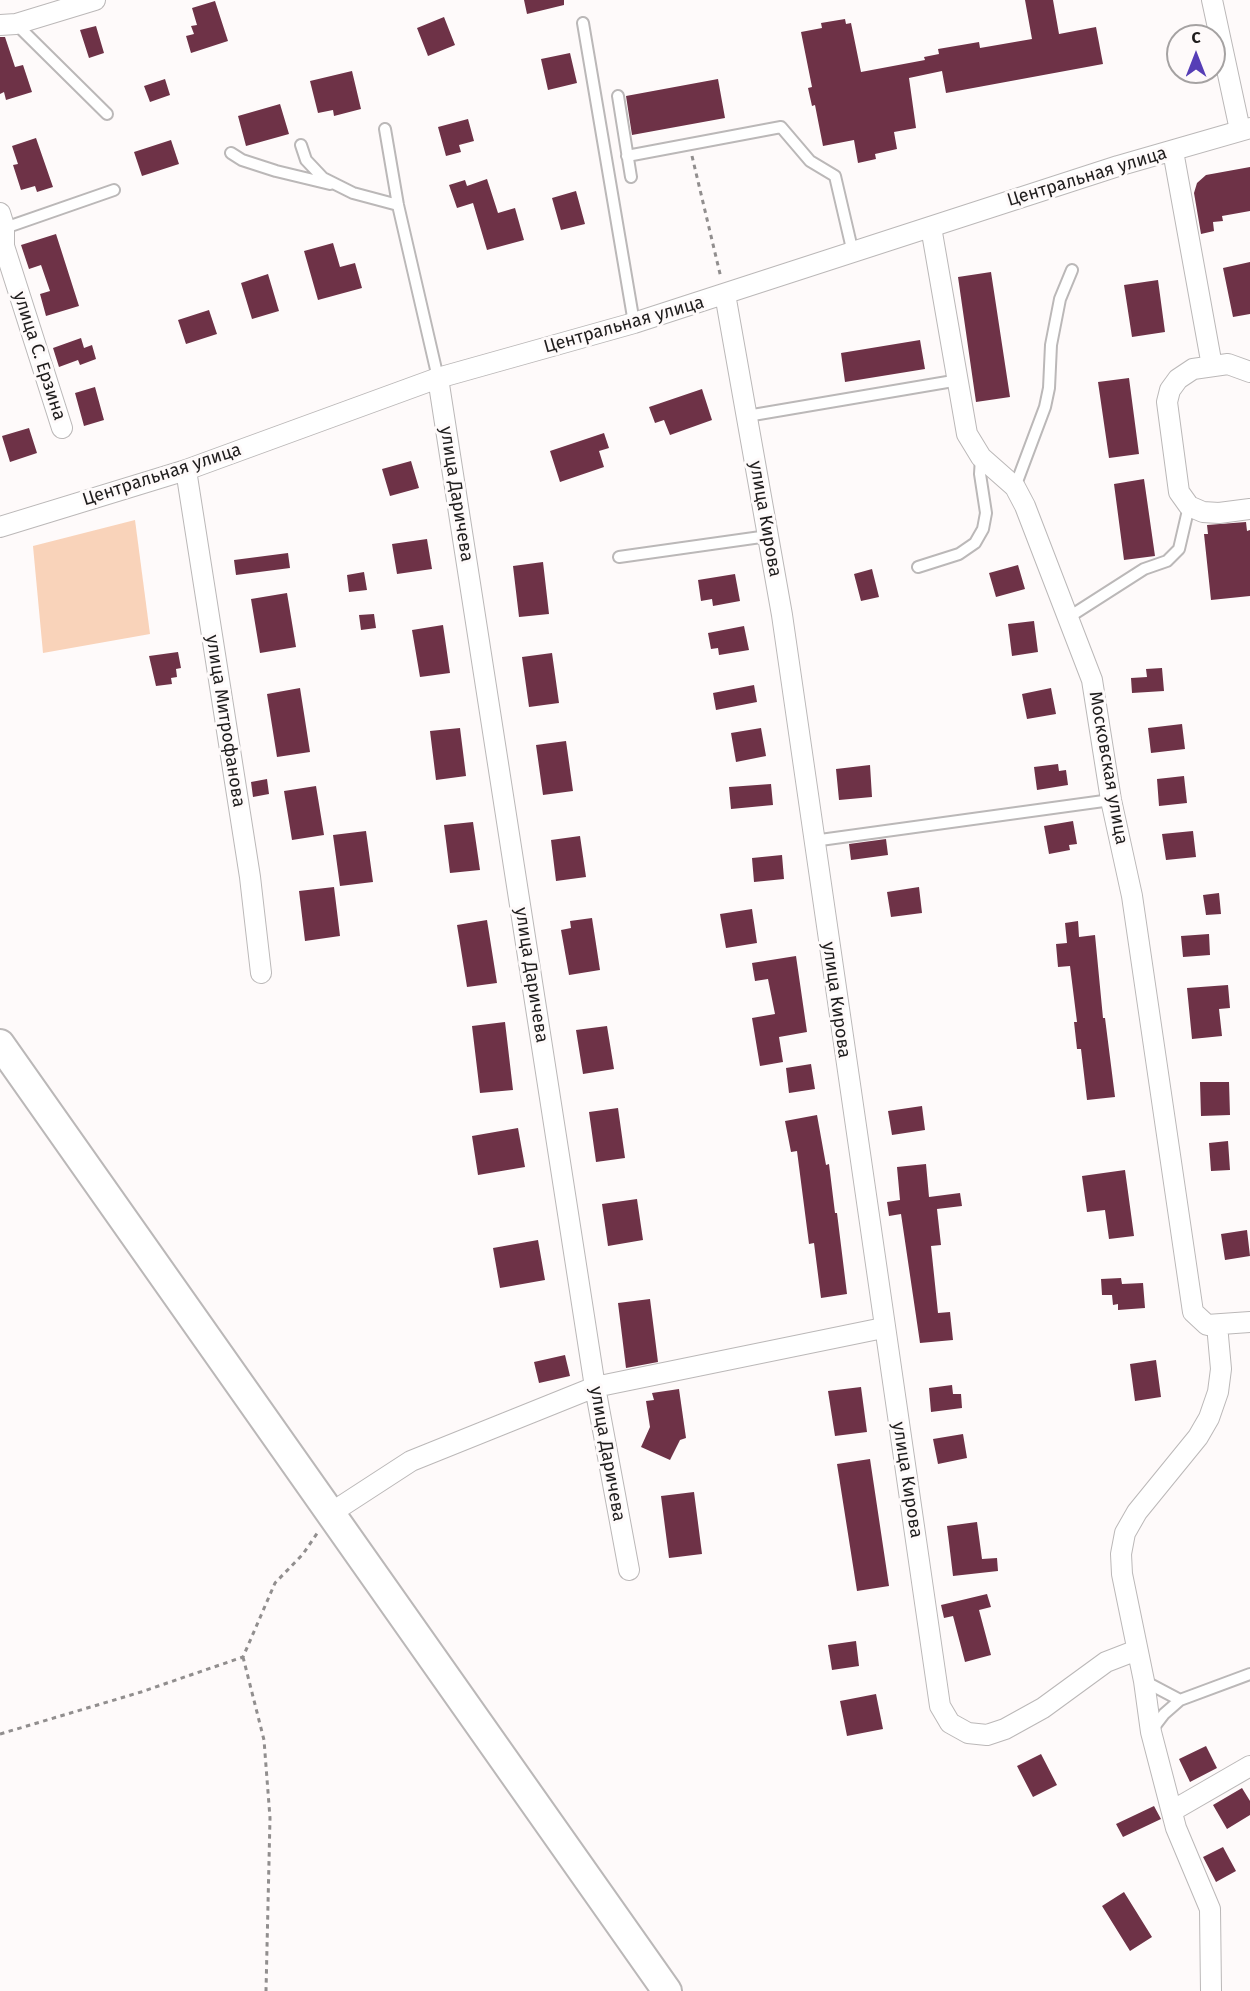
<!DOCTYPE html>
<html>
<head>
<meta charset="utf-8">
<style>
  body { margin:0 }
  #map { position:relative; width:1250px; height:1991px; overflow:hidden; background:#fefafa; font-family:"Fira Sans",sans-serif }
  canvas { display:block }
  .north { position:absolute; left:1166px; top:24px; width:60px; height:60px; box-sizing:border-box; background:#fefafa; border:2px solid #a5a2a2; border-radius:50%; rotate:0deg; font-size:16px; font-weight:700; line-height:24px; text-align:center; color:#1f1d1d }
  .north::after { content:''; display:block; margin:auto; width:21px; height:27px; background:#563eb6; clip-path:polygon(50% 0,100% 100%,50% 72%,0 100%) }
</style>
</head>
<body>
<div id="map">
<canvas width="1250" height="1991"></canvas>
<div class="north">С</div>
</div>
<script>
const c = document.querySelector('canvas').getContext('2d');
c.lineJoin = 'round';
function paint(path, color) { c.fillStyle = color; c.fill(path, 'evenodd'); }
const shape = rows => new Path2D(rows.map(r => 'M' + r).join(''));
function strokePath(path, color, width, dash) { c.strokeStyle = color; c.lineWidth = width; c.lineCap = dash ? 'butt' : 'round'; c.setLineDash(dash || []); c.stroke(path); }
function drawText(font, color, halo, rows, align = 'center') {
  c.font = font + ' "Fira Sans",sans-serif'; c.lineWidth = 6; c.setLineDash([]); c.textBaseline = 'middle'; c.strokeStyle = halo; c.fillStyle = color; for (const [text, x, y, turn = 0] of rows) {
    c.save(); c.translate(x, y); c.rotate((+turn || 0) * Math.PI / 180); c.textAlign = isNaN(turn) ? turn : align; if (halo) c.strokeText(text, 0, 0); c.fillText(text, 0, 0); c.restore();
  }
}
const green = shape([
  [135,520,150,634,43,653,33,546]
]);
const building = shape([
  [524,0,564,0,564,5,527,14],
  [1025,0,1053,0,1059,34,1096,27,1103,64,946,93,942,71,909,78,916,128,894,132,897,149,875,154,876,159,858,163,854,140,823,146,815,105,812,106,808,88,812,87,801,32,822,28,821,23,845,19,846,24,851,23,861,72,925,60,924,57,939,54,938,49,979,42,980,48,1032,39],
  [215,1,228,41,191,53,186,36,194,34,191,26,197,25,192,8],
  [444,17,455,45,428,56,417,28],
  [96,26,104,53,89,58,80,30],
  [0,37,5,37,15,67,23,65,32,92,6,100,4,92,0,94],
  [570,53,577,83,548,90,541,59],
  [352,71,361,109,334,116,333,110,318,113,310,81],
  [165,79,170,95,150,102,144,86],
  [718,79,725,118,632,135,626,96],
  [280,104,289,134,246,146,238,116],
  [468,119,474,141,459,145,461,152,446,156,438,127],
  [36,138,53,187,37,192,35,186,21,190,13,165,18,164,12,146],
  [171,140,179,164,142,176,134,152],
  [1250,167,1250,211,1222,216,1223,221,1213,222,1214,231,1201,234,1194,193,1197,183,1206,175],
  [487,179,498,213,515,208,524,240,487,250,473,203,457,208,449,185,465,180,467,186],
  [576,191,585,224,561,230,552,198],
  [56,234,79,306,46,316,40,294,50,291,41,265,29,269,21,245],
  [333,243,340,267,355,263,362,288,318,300,304,251],
  [1250,262,1250,314,1233,317,1223,268],
  [991,272,1010,397,976,402,958,277],
  [268,274,279,311,252,319,241,283],
  [1158,280,1165,332,1132,337,1124,285],
  [209,310,217,334,186,344,178,320],
  [81,338,84,348,92,345,96,359,80,365,78,360,59,367,53,348],
  [920,340,925,369,845,382,841,353],
  [1129,378,1139,454,1109,458,1098,382],
  [95,387,104,420,84,426,75,393],
  [702,389,712,420,670,435,664,420,655,423,649,407],
  [29,428,37,453,10,462,2,436],
  [604,433,609,448,599,451,604,467,560,482,550,451],
  [411,461,419,488,390,496,382,469],
  [1144,479,1155,556,1124,560,1114,484],
  [1246,522,1247,531,1250,530,1250,596,1211,600,1204,534,1208,534,1207,525],
  [427,539,432,569,397,574,392,544],
  [288,553,290,568,236,575,234,560],
  [543,562,549,614,519,617,513,566],
  [1018,565,1025,589,996,597,989,573],
  [872,569,879,597,861,601,854,574],
  [364,572,367,590,349,592,347,575],
  [735,574,740,601,713,606,712,599,701,601,698,580],
  [287,593,296,647,260,653,251,599],
  [374,614,376,628,361,630,359,615],
  [1034,621,1038,652,1012,656,1008,624],
  [443,625,450,673,420,677,412,630],
  [744,626,749,650,719,655,718,648,711,649,708,633],
  [178,652,181,668,176,669,177,677,171,678,172,684,156,686,149,656],
  [552,653,559,703,529,707,522,657],
  [1162,668,1164,691,1132,693,1131,678,1147,677,1146,669],
  [754,685,757,702,716,710,713,693],
  [300,688,310,752,277,757,267,694],
  [1051,688,1056,714,1027,719,1022,694],
  [1182,724,1185,749,1151,753,1148,728],
  [460,728,466,776,436,780,430,731],
  [761,728,766,756,736,762,731,733],
  [566,741,573,791,543,795,536,745],
  [1058,764,1059,771,1066,770,1068,785,1037,790,1034,767],
  [870,765,872,797,839,800,836,769],
  [1184,776,1187,803,1159,806,1157,779],
  [267,779,269,794,253,797,251,782],
  [771,784,773,805,731,809,729,787],
  [316,786,324,835,292,840,284,791],
  [1073,821,1077,844,1069,845,1070,850,1049,854,1044,826],
  [473,822,480,870,450,873,444,825],
  [366,831,373,882,340,886,333,835],
  [1193,831,1196,857,1166,860,1162,834],
  [580,836,586,877,556,881,551,840],
  [886,839,888,855,851,860,849,844],
  [782,855,784,879,754,882,752,858],
  [334,887,340,936,305,941,299,891],
  [919,887,922,913,891,917,887,892],
  [1219,893,1221,914,1206,915,1203,895],
  [752,909,757,943,726,948,720,914],
  [592,918,600,970,569,975,561,930,571,928,570,921],
  [487,920,497,983,467,987,457,925],
  [1078,921,1079,937,1095,935,1103,1018,1105,1018,1115,1097,1087,1100,1081,1049,1077,1049,1074,1022,1077,1022,1070,966,1058,967,1056,944,1067,943,1065,923],
  [1209,934,1210,955,1183,957,1181,936],
  [796,956,807,1032,779,1037,783,1062,760,1066,752,1018,775,1014,768,979,755,981,752,963],
  [1228,985,1230,1008,1219,1009,1222,1036,1192,1039,1187,988],
  [505,1022,513,1090,480,1093,472,1026],
  [607,1026,614,1069,583,1074,576,1030],
  [811,1064,815,1089,789,1093,786,1068],
  [1200,1082,1229,1082,1230,1115,1201,1116],
  [922,1106,925,1130,892,1135,888,1111],
  [618,1108,625,1158,596,1162,589,1112],
  [817,1115,826,1165,829,1164,835,1213,837,1213,847,1294,821,1298,814,1243,809,1244,797,1151,791,1152,785,1121],
  [518,1128,525,1167,478,1175,472,1136],
  [1228,1141,1230,1170,1211,1171,1209,1143],
  [926,1164,929,1197,960,1193,962,1206,937,1209,941,1245,931,1246,938,1313,950,1312,953,1340,920,1343,901,1214,889,1216,887,1202,900,1200,897,1167],
  [1125,1170,1134,1236,1109,1239,1105,1210,1087,1212,1082,1176],
  [637,1199,643,1240,608,1246,602,1204],
  [1247,1230,1250,1256,1225,1260,1221,1234],
  [538,1240,545,1280,500,1288,493,1248],
  [1121,1278,1122,1284,1143,1283,1145,1308,1118,1310,1118,1304,1113,1305,1112,1295,1102,1295,1101,1279],
  [650,1299,658,1362,626,1368,618,1303],
  [565,1355,570,1376,539,1383,534,1362],
  [1156,1360,1161,1397,1135,1401,1130,1364],
  [952,1385,953,1394,961,1394,962,1408,931,1412,929,1388],
  [861,1387,867,1432,835,1436,828,1391],
  [679,1389,686,1438,680,1440,670,1460,641,1447,650,1427,646,1401,654,1400,652,1393],
  [963,1434,967,1458,938,1464,933,1439],
  [870,1459,889,1586,857,1591,837,1464],
  [694,1492,702,1554,669,1558,661,1496],
  [977,1522,982,1559,997,1558,998,1571,953,1576,947,1526],
  [987,1594,991,1607,979,1610,991,1655,965,1662,953,1616,944,1618,941,1605],
  [856,1641,859,1666,832,1670,828,1645],
  [876,1694,883,1729,847,1736,840,1701],
  [1206,1746,1217,1768,1190,1782,1179,1759],
  [1041,1754,1057,1785,1033,1797,1017,1766],
  [1242,1788,1250,1801,1250,1815,1227,1829,1213,1805],
  [1154,1806,1161,1819,1123,1837,1116,1824],
  [1223,1847,1236,1871,1216,1882,1203,1857],
  [1124,1892,1152,1937,1130,1951,1102,1906]
]);
const path = shape([
  [692,156,721,278],
  [243,1657,264,1740,270,1818,266,1991],
  [0,1734,141,1692,243,1657,275,1583,303,1554,318,1532]
]);
const lane = shape([
  [583,23,634,323],
  [16,24,107,114],
  [618,96,631,177],
  [385,129,398,205,438,378],
  [301,145,306,160,323,178,353,193,398,205],
  [231,153,242,160,276,171,330,184],
  [627,156,781,127,810,161,835,176,853,253],
  [2,229,114,190],
  [747,416,959,380],
  [1015,487,1045,407,1049,388,1051,345,1060,299,1072,270],
  [619,557,768,536],
  [918,567,959,554,975,543,983,529,986,513,980,474,981,457],
  [1069,617,1144,569,1167,561,1179,549,1189,506],
  [813,841,1111,800],
  [1144,1681,1180,1700],
  [1151,1731,1164,1714,1180,1700,1250,1674]
]);
const street = shape([
  [1212,0,1240,130],
  [0,25,16,24,95,0],
  [1173,151,1212,366],
  [0,213,4,226,4,246,62,428],
  [931,227,967,434,981,457,1015,487,1025,506,1092,680,1111,800,1132,896,1193,1312,1207,1325,1250,1322],
  [725,294,782,615,940,1706,950,1723,968,1733,987,1735,1005,1729,1043,1708,1106,1662,1137,1650],
  [1250,372,1228,364,1193,369,1178,379,1170,390,1167,402,1179,492,1189,506,1203,512,1219,513,1250,509],
  [438,378,595,1387,629,1570],
  [186,470,250,877,261,973],
  [0,527,186,470,438,378,634,323,1118,166,1250,128],
  [331,1513,411,1461,595,1387,883,1328],
  [1172,1811,1250,1766],
  [1211,1991,1210,1909,1176,1828,1151,1732,1144,1681,1122,1574,1121,1554,1125,1533,1137,1512,1198,1437,1209,1418,1218,1392,1221,1369,1217,1325]
]);
const secondary = shape([
  [0,1044,667,1991]
]);
const streetNames = [
  ["Центральная улица",1087,177,-17],
  ["Центральная улица",624,325,-16],
  ["улица С. Ерзина",39,356,72],
  ["Центральная улица",162,475,-18],
  ["улица Даричева",456,494,81],
  ["улица Кирова",765,519,80],
  ["улица Митрофанова",225,721,81],
  ["Московская улица",1108,768,80],
  ["улица Даричева",531,975,81],
  ["улица Кирова",836,1000,82],
  ["улица Даричева",607,1454,80],
  ["улица Кирова",907,1480,81]
];
paint(green, '#f9d3ba');
paint(building, '#6e3247');
strokePath(lane, '#bbb8b8', 14);
strokePath(street, '#bbb8b8', 22);
strokePath(secondary, '#bbb8b8', 32);
strokePath(path, '#918e8e', 3, [4.5, 4.5]);
strokePath(lane, '#fff', 10);
strokePath(street, '#fff', 20);
strokePath(secondary, '#fff', 28);
drawText('18px', '#1f1d1d', '#fefafa', streetNames);
</script>
</body>
</html>
